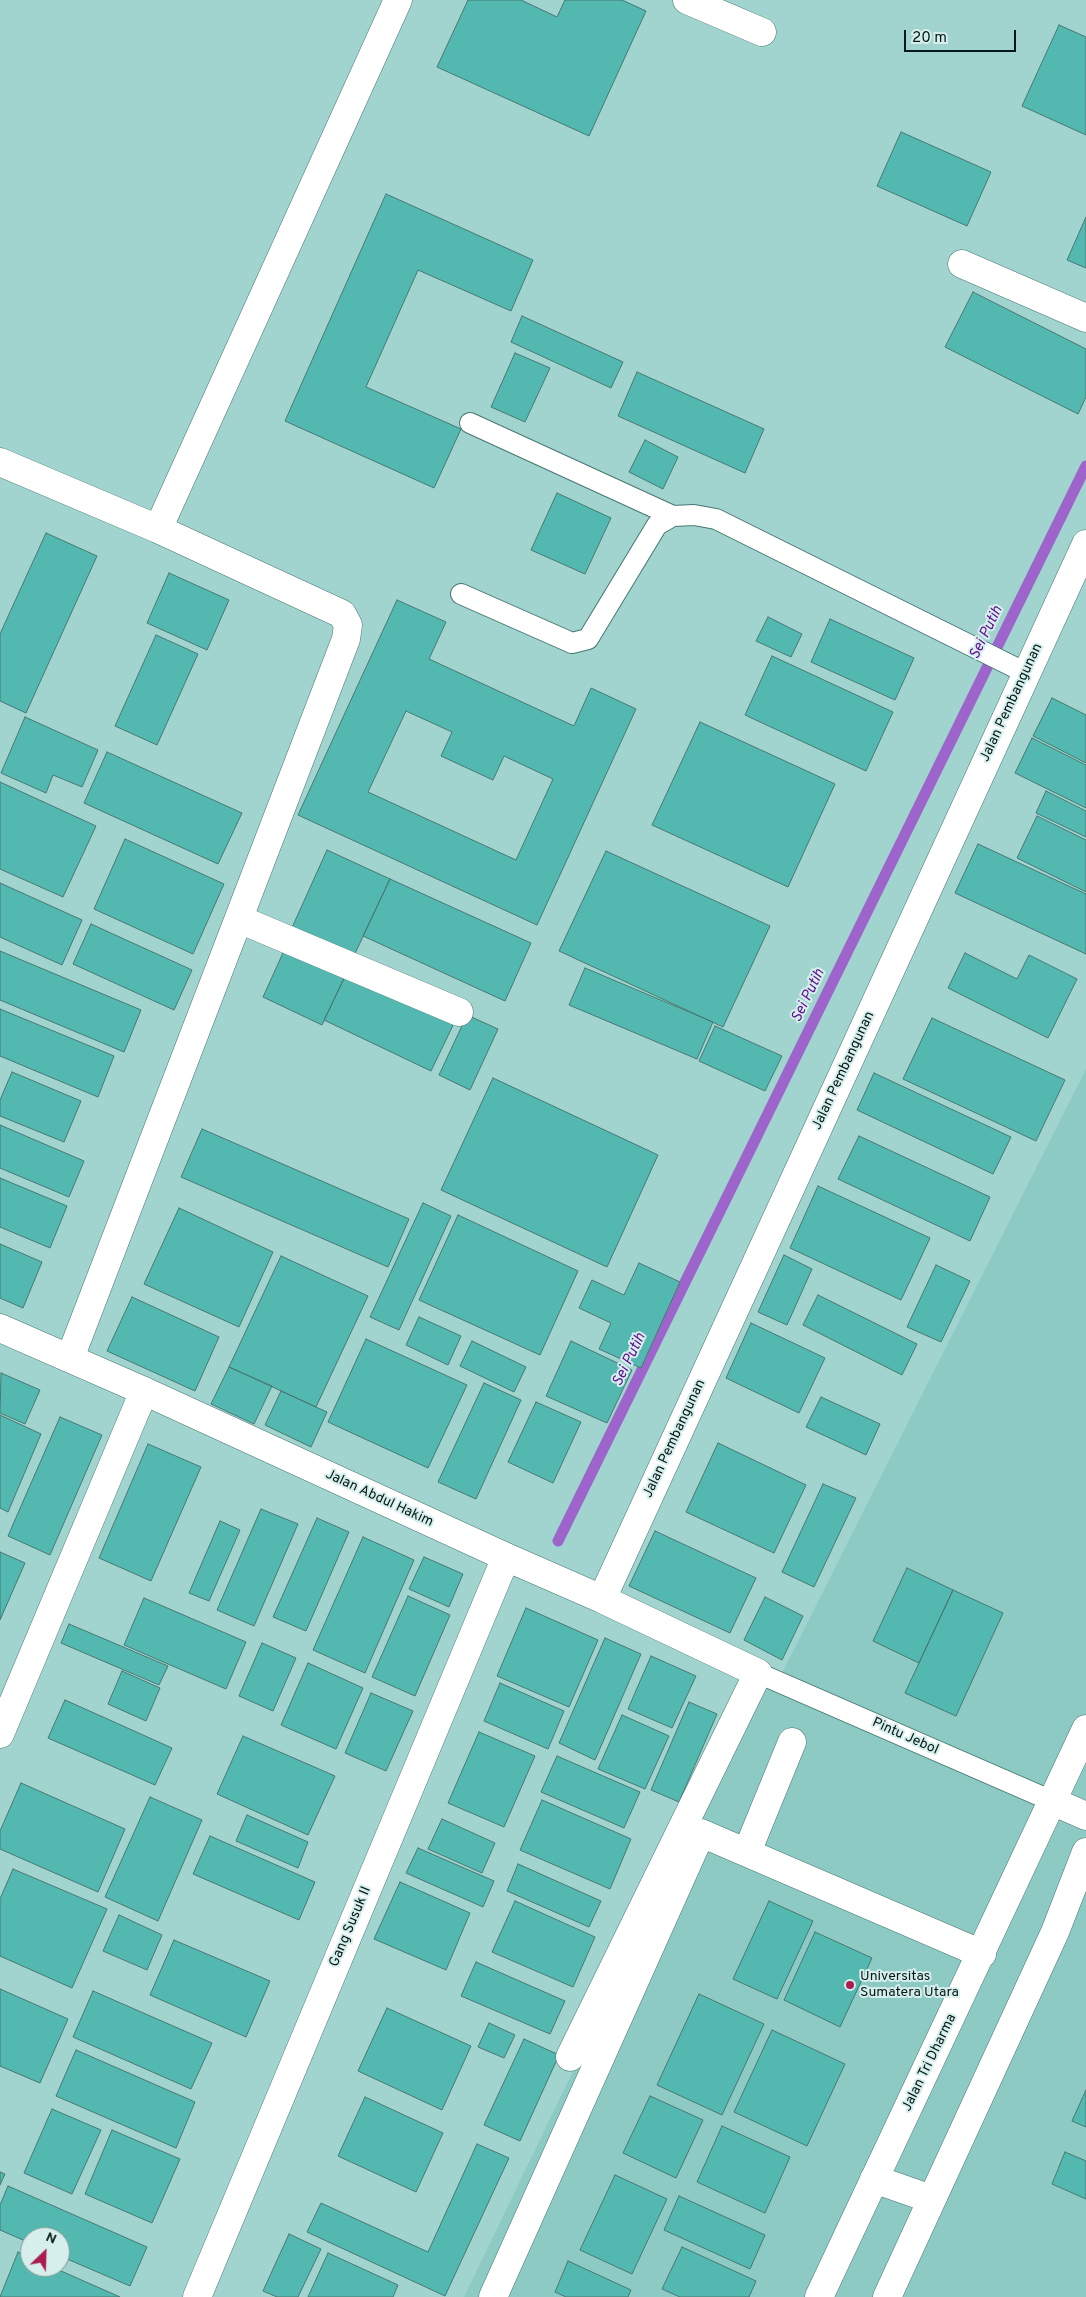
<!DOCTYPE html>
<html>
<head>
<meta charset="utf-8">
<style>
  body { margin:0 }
  #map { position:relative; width:1086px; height:2297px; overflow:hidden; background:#a1d4ce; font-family:Overpass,sans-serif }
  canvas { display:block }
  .north { position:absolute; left:20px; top:2227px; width:50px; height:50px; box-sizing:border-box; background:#d6efec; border:1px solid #839997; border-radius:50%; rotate:24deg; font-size:14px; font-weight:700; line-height:20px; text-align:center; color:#061918 }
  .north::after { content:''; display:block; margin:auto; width:18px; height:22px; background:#ad1c4e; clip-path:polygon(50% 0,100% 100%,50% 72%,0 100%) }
  .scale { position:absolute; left:904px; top:30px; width:112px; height:22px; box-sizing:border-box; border:2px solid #061918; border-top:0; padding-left:6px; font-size:15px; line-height:18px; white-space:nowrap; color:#061918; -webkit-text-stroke:4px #d6efec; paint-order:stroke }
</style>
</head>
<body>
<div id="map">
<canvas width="1086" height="2297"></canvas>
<div class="north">N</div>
<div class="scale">20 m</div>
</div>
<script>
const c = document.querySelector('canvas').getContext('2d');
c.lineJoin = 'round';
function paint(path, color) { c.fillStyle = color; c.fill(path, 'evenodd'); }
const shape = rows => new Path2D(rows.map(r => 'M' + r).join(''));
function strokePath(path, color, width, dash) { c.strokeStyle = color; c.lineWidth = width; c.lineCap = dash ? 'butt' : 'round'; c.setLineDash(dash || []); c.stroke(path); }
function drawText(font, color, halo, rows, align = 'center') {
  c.font = font + ' Overpass,sans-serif'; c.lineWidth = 4; c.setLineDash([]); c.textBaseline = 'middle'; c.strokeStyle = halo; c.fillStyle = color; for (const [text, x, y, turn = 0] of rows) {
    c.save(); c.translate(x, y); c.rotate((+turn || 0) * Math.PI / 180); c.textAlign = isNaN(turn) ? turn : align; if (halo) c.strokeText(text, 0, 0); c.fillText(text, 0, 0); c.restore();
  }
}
const built = shape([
  [1086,1069,1086,2297,464,2297,768,1667,782,1673]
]);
const stream = shape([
  [558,1541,1086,466]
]);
const building = shape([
  [468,0,521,0,557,17,565,0,622,0,646,11,589,136,437,67,468,0],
  [1059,25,1086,37,1086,135,1022,106,1059,25],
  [901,132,991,172,967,226,877,186,901,132],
  [386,194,533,260,511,311,418,270,366,387,461,429,434,488,285,421,386,194],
  [1086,217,1086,268,1067,260,1086,217],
  [973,292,1086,349,1086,397,1078,414,945,347,973,292],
  [522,316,623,362,611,388,511,342,522,316],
  [515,353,550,368,525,422,491,407,515,353],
  [637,372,764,429,745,473,618,416,637,372],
  [645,440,678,457,663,489,629,472,645,440],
  [557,493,611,518,585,574,531,550,557,493],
  [46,533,97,556,26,713,0,701,0,634,46,533],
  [169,573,229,600,207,650,147,623,169,573],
  [397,600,446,622,429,659,574,726,591,688,636,709,537,925,298,815,397,600],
  [406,711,452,732,441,756,493,780,504,756,553,779,516,860,368,792,406,711],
  [768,617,802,634,791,657,756,641,768,617],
  [830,619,914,658,895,700,811,662,830,619],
  [156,635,198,654,157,745,115,726,156,635],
  [772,656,893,712,866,771,745,715,772,656],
  [1052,698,1086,715,1086,763,1033,736,1052,698],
  [25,717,98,750,82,787,53,775,46,793,1,773,25,717],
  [700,722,835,784,788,887,652,825,700,722],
  [1032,738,1086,765,1086,808,1015,773,1032,738],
  [107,752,242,813,218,864,84,803,107,752],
  [0,782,96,826,63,897,0,869,0,782],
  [1046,791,1086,811,1086,837,1036,813,1046,791],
  [1037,816,1086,840,1086,892,1017,858,1037,816],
  [125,839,224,884,193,954,94,909,125,839],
  [978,844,1086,894,1086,954,955,893,978,844],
  [327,850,390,879,352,960,290,932,327,850],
  [606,851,770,926,723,1027,559,951,606,851],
  [390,879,531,943,505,1001,363,936,390,879],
  [0,883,82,920,62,965,0,937,0,883],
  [91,924,192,970,174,1010,73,964,91,924],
  [287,944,347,972,322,1025,263,997,287,944],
  [0,951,141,1010,124,1052,0,1000,0,951],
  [965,953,1017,979,1029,955,1077,979,1048,1038,948,988,965,953],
  [350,966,457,1017,431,1071,324,1020,350,966],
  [585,968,713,1022,697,1059,569,1005,585,968],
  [0,1009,114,1056,98,1097,0,1056,0,1009],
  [467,1015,498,1029,470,1090,439,1075,467,1015],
  [932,1018,1065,1080,1036,1141,903,1079,932,1018],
  [715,1026,782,1056,765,1091,699,1061,715,1026],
  [12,1072,81,1101,64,1142,0,1116,0,1100,12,1072],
  [874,1073,1011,1137,993,1174,857,1110,874,1073],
  [493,1078,658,1155,607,1267,441,1190,493,1078],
  [0,1125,84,1161,69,1197,0,1168,0,1125],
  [202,1129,409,1219,388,1267,181,1177,202,1129],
  [859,1136,990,1197,970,1241,838,1179,859,1136],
  [0,1178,67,1206,50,1248,0,1227,0,1178],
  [818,1186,930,1238,901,1300,790,1248,818,1186],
  [423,1203,451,1216,399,1330,370,1317,423,1203],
  [179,1208,273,1252,239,1327,144,1284,179,1208],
  [458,1215,578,1271,540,1355,419,1300,458,1215],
  [0,1244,42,1262,23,1308,0,1298,0,1244],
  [784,1255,812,1269,787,1325,758,1312,784,1255],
  [281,1256,368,1296,316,1407,229,1367,281,1256],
  [639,1263,680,1282,641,1368,599,1349,611,1323,579,1308,592,1280,624,1295,639,1263],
  [936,1265,970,1281,941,1342,907,1327,936,1265],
  [818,1295,917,1344,902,1375,803,1325,818,1295],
  [132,1297,219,1337,195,1391,107,1351,132,1297],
  [419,1317,461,1336,448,1365,406,1345,419,1317],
  [751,1323,825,1358,799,1413,726,1378,751,1323],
  [366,1339,467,1385,428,1468,328,1422,366,1339],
  [472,1341,526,1367,514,1392,460,1366,472,1341],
  [571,1341,632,1370,607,1423,546,1396,571,1341],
  [229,1367,272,1386,254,1424,211,1404,229,1367],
  [1,1373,40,1390,25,1424,0,1413,1,1373],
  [484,1383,521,1400,476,1499,438,1482,484,1383],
  [281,1391,327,1412,311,1447,265,1425,281,1391],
  [821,1397,880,1424,866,1455,806,1427,821,1397],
  [536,1402,581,1422,553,1483,508,1462,536,1402],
  [0,1415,41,1434,8,1512,0,1508,0,1415],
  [60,1417,102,1435,50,1555,8,1536,60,1417],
  [718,1443,806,1485,774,1553,686,1512,718,1443],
  [148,1444,201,1467,151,1581,99,1558,148,1444],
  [823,1484,856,1498,814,1587,782,1572,823,1484],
  [261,1509,298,1524,254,1626,217,1610,261,1509],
  [317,1518,349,1532,306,1631,273,1617,317,1518],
  [220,1521,240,1530,209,1601,189,1593,220,1521],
  [655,1531,756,1578,730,1633,629,1586,655,1531],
  [363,1537,414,1560,365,1673,313,1650,363,1537],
  [0,1552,25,1563,0,1620,0,1552],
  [424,1557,463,1574,449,1607,409,1589,424,1557],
  [907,1568,953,1590,919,1663,873,1641,907,1568],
  [953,1590,1003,1613,956,1716,905,1693,953,1590],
  [408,1596,450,1615,415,1696,372,1677,408,1596],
  [765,1597,803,1616,782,1660,744,1640,765,1597],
  [144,1598,246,1642,226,1689,124,1645,144,1598],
  [526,1608,598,1640,569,1707,497,1676,526,1608],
  [69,1624,168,1666,159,1685,61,1643,69,1624],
  [605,1638,641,1654,595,1760,559,1743,605,1638],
  [262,1643,296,1658,273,1711,239,1696,262,1643],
  [651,1656,696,1676,672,1728,628,1709,651,1656],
  [308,1663,363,1688,336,1749,281,1725,308,1663],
  [122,1671,160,1688,146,1721,108,1704,122,1671],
  [500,1683,564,1711,548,1749,484,1721,500,1683],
  [371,1693,413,1711,386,1771,345,1753,371,1693],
  [65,1700,172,1748,155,1785,48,1738,65,1700],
  [689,1702,717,1714,679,1802,651,1790,689,1702],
  [622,1715,669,1736,645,1789,598,1769,622,1715],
  [479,1732,535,1756,504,1827,448,1803,479,1732],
  [243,1736,335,1776,308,1835,217,1794,243,1736],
  [557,1756,640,1792,624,1828,541,1792,557,1756],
  [21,1783,125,1829,98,1892,0,1849,0,1831,21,1783],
  [150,1797,202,1820,158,1921,105,1897,150,1797],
  [542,1800,631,1839,610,1889,520,1850,542,1800],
  [247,1815,308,1842,298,1868,236,1841,247,1815],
  [442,1819,495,1843,482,1873,428,1849,442,1819],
  [210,1836,315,1882,299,1920,193,1874,210,1836],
  [418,1848,494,1881,483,1907,406,1873,418,1848],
  [518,1864,601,1901,589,1927,507,1891,518,1864],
  [13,1869,107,1909,72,1988,0,1956,0,1899,13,1869],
  [400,1882,470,1913,446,1970,374,1939,400,1882],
  [515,1901,595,1937,573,1987,492,1952,515,1901],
  [769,1901,813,1921,777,1999,733,1979,769,1901],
  [119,1915,162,1935,147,1970,103,1951,119,1915],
  [815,1932,872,1958,840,2027,784,2000,815,1932],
  [174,1940,270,1981,246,2037,150,1995,174,1940],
  [476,1962,565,2001,550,2034,461,1996,476,1962],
  [0,1989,68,2019,40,2083,0,2066,0,1989],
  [93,1991,212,2043,191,2089,73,2037,93,1991],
  [699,1994,764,2024,722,2115,657,2085,699,1994],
  [387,2008,471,2046,442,2110,358,2071,387,2008],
  [489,2023,515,2035,504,2058,478,2047,489,2023],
  [772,2030,845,2064,807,2146,734,2112,772,2030],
  [524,2039,559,2055,520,2141,484,2125,524,2039],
  [76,2050,195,2102,176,2148,56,2096,76,2050],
  [1086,2090,1086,2127,1072,2121,1086,2090],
  [650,2096,703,2120,676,2178,623,2153,650,2096],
  [365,2097,443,2133,416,2192,338,2156,365,2097],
  [52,2109,101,2130,72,2194,24,2173,52,2109],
  [722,2126,790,2157,765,2213,697,2182,722,2126],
  [112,2130,180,2159,152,2223,85,2194,112,2130],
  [477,2144,509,2158,445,2296,307,2232,321,2203,428,2252,477,2144],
  [1065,2152,1086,2161,1086,2199,1052,2184,1065,2152],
  [0,2172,5,2174,0,2185,0,2172],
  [615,2175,667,2199,632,2274,580,2250,615,2175],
  [8,2186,147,2247,130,2286,60,2256,60,2237,30,2237,30,2243,0,2230,0,2205,8,2186],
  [679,2196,765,2235,750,2269,664,2230,679,2196],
  [289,2234,321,2249,298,2297,277,2297,263,2291,289,2234],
  [682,2247,756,2281,749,2297,680,2297,662,2289,682,2247],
  [18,2252,30,2257,30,2267,52,2267,120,2297,0,2297,18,2252],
  [328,2253,398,2285,393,2297,308,2297,328,2253],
  [568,2261,631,2290,628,2297,566,2297,555,2292,568,2261]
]);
const lane = shape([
  [470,423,673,516],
  [461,594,572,643,588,639,657,525,673,516,694,515,716,519,1026,673],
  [758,1673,1052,1801]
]);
const street = shape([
  [687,0,762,32],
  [962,264,1086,318],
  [0,462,158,529,342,614,348,625,346,639,70,1358],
  [158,529,398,0],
  [239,919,459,1012],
  [0,1328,144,1391,506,1557,602,1599,758,1673,570,2057],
  [602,1599,1086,544],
  [0,1734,144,1391],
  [1052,1801,1086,1816],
  [747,1852,792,1742],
  [874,2179,931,2199],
  [197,2297,506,1557],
  [493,2297,701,1833,982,1954],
  [819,2297,1086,1729],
  [887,2297,1055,1932,1086,1852]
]);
const markers = [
  [850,1985,5,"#ad1c4e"]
];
const streetNames = [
  ["Jalan Pembangunan",1012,703,-65],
  ["Jalan Pembangunan",844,1071,-65],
  ["Jalan Pembangunan",675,1439,-65],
  ["Jalan Abdul Hakim",379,1499,25],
  ["Pintu Jebol",905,1737,24],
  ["Gang Susuk II",351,1927,-67],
  ["Jalan Tri Dharma",930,2063,-64]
];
const poiNames = [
  ["Universitas",860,1977],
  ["Sumatera Utara",860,1993]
];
const waterNames = [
  ["Sei Putih",987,633,-64],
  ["Sei Putih",809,996,-64],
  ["Sei Putih",630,1360,-64]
];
paint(built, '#8dcac3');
strokePath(stream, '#9d65cc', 11);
paint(building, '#53b9b0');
strokePath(building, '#477873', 1);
strokePath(lane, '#477772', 22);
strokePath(street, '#477772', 29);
strokePath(lane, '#fff', 20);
strokePath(street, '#fff', 28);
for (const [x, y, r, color] of markers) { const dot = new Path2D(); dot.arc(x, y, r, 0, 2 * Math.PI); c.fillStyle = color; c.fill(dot); strokePath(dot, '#d6efec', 2); }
drawText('14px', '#061918', '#d6efec', streetNames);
drawText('14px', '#061918', '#d6efec', poiNames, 'left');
drawText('italic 15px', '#631192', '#d6efec', waterNames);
</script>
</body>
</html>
